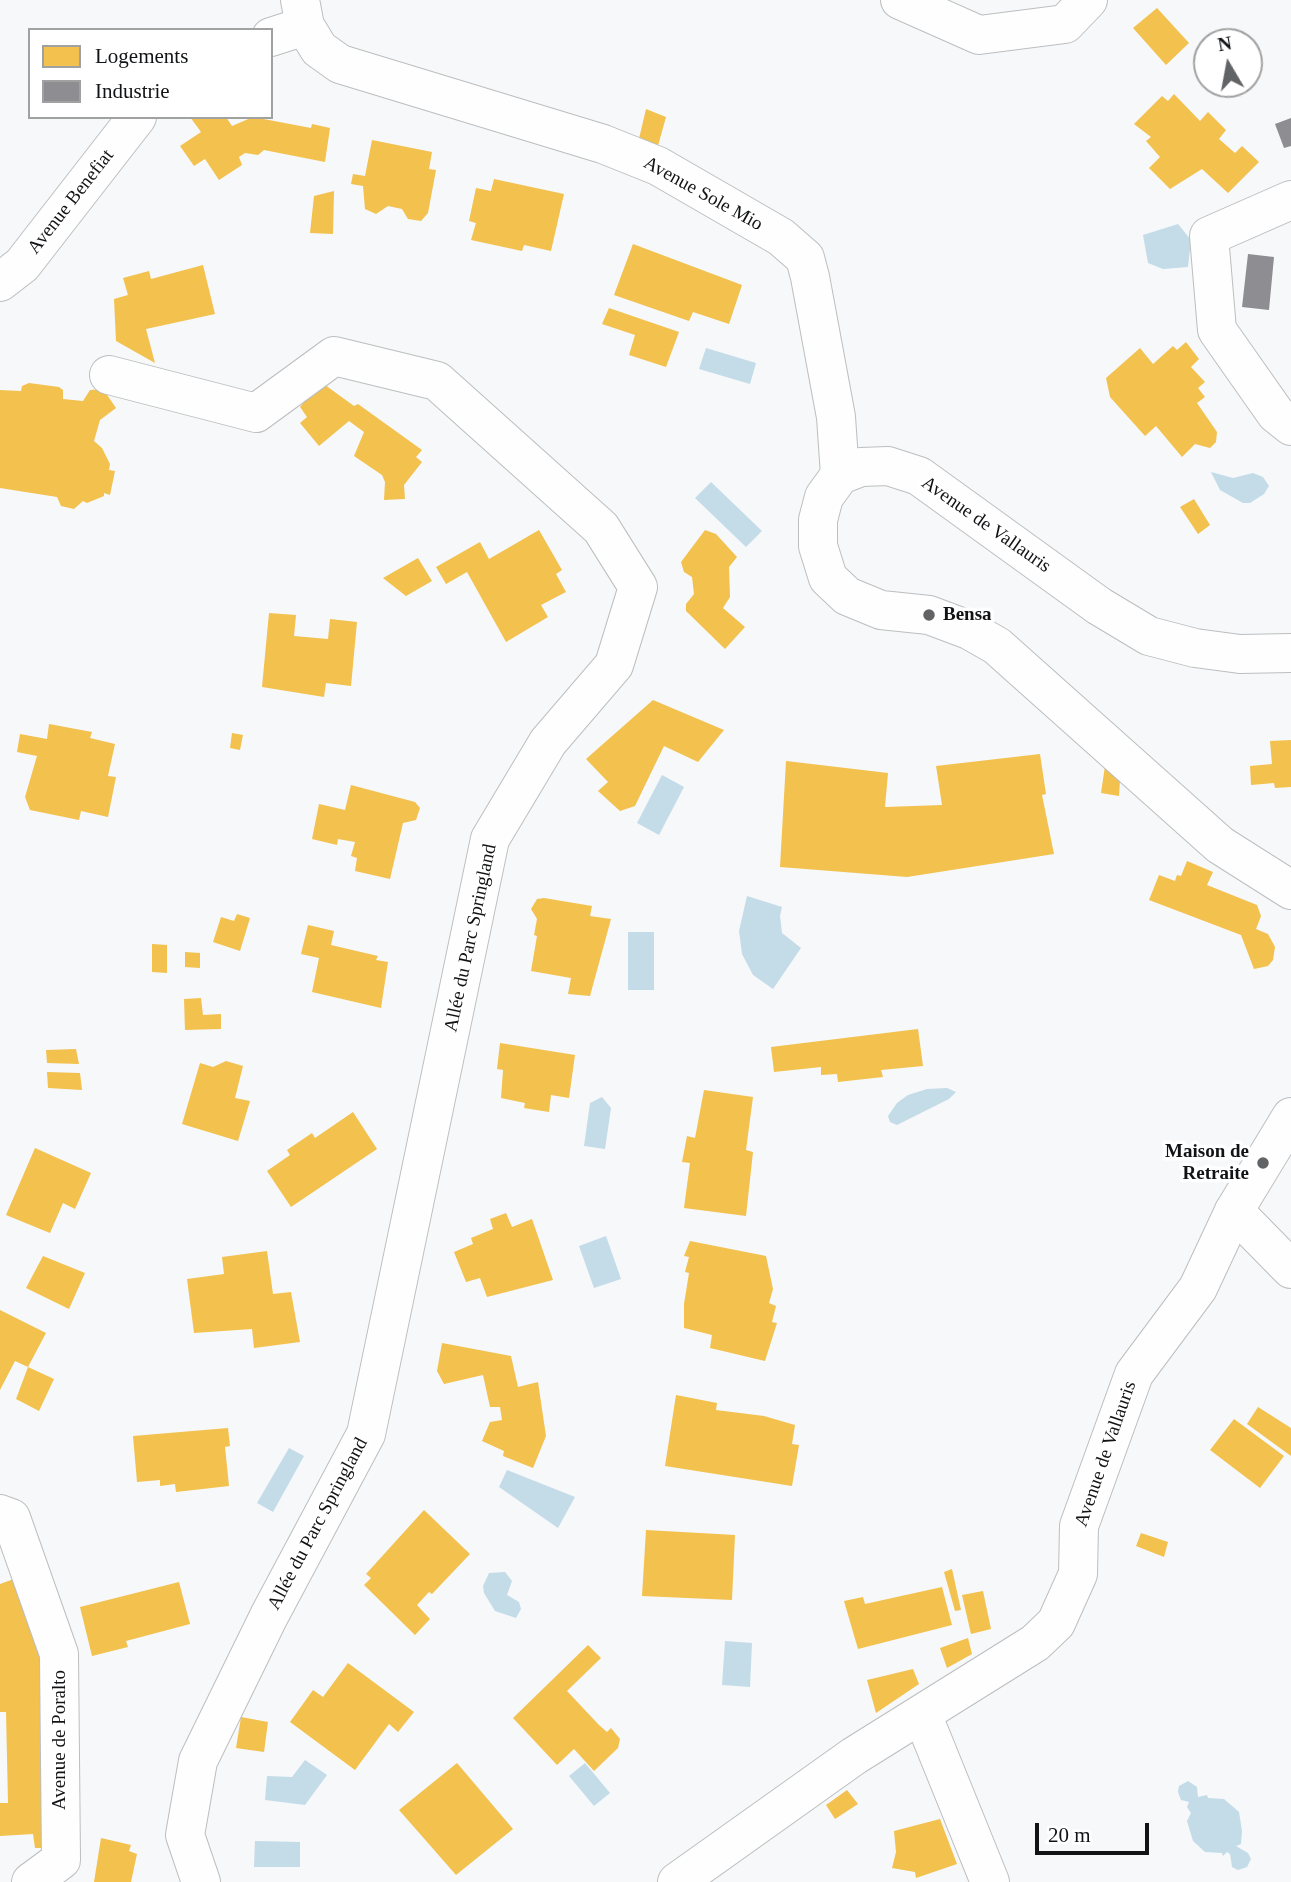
<!DOCTYPE html>
<html>
<head>
<meta charset="utf-8">
<style>
  body { margin:0 }
  #map { position:relative; width:1291px; height:1882px; overflow:hidden; background:#f6f8fa; font-family:"Times New Roman",serif }
  canvas { display:block }
  .legend { position:absolute; left:28px; top:28px; width:245px; height:91px; box-sizing:border-box; background:#fff; border:2px solid #a0a1a1; margin:0; padding:9px 12px; list-style:none; font-size:21px; color:#121315 }
  .legend li { display:flex; align-items:center; gap:14px; height:35px }
  .legend b { width:35px; border:2px solid #a0a1a1 }
  .north { position:absolute; left:1193px; top:28px; width:70px; height:70px; box-sizing:border-box; background:#fff; border:2px solid #a0a1a1; border-radius:50%; rotate:350deg; font-size:19px; font-weight:700; line-height:28px; text-align:center; color:#121315 }
  .north::after { content:''; display:block; margin:auto; width:24px; height:32px; background:#626365; clip-path:polygon(50% 0,100% 100%,50% 72%,0 100%) }
  .scale { position:absolute; left:1035px; top:1823px; width:114px; height:32px; box-sizing:border-box; border:4px solid #121315; border-top:0; padding-left:9px; font-size:21px; line-height:24px; white-space:nowrap; color:#121315; -webkit-text-stroke:5px #fff; paint-order:stroke }
</style>
</head>
<body>
<div id="map">
<canvas width="1291" height="1882"></canvas>
<ul class="legend">
<li><b style="height:19px;background:#f2c14e"></b>Logements</li>
<li><b style="height:19px;background:#8d8d92"></b>Industrie</li>
</ul>
<div class="north">N</div>
<div class="scale">20 m</div>
</div>
<script>
const c = document.querySelector('canvas').getContext('2d');
c.lineJoin = 'round';
function paint(path, color) { c.fillStyle = color; c.fill(path, 'evenodd'); }
const shape = rows => new Path2D(rows.map(r => 'M' + r).join(''));
function strokePath(path, color, width, dash) { c.strokeStyle = color; c.lineWidth = width; c.lineCap = dash ? 'butt' : 'round'; c.setLineDash(dash || []); c.stroke(path); }
function drawText(font, color, halo, rows, align = 'center') {
  c.font = font + ' "Times New Roman",serif'; c.lineWidth = 7; c.setLineDash([]); c.textBaseline = 'middle'; c.strokeStyle = halo; c.fillStyle = color; for (const [text, x, y, turn = 0] of rows) {
    c.save(); c.translate(x, y); c.rotate((+turn || 0) * Math.PI / 180); c.textAlign = isNaN(turn) ? turn : align; if (halo) c.strokeText(text, 0, 0); c.fillText(text, 0, 0); c.restore();
  }
}
const water = shape([
  [1178,224,1191,240,1188,267,1163,269,1148,263,1143,235],
  [706,348,756,363,750,384,699,369],
  [1211,472,1233,478,1253,473,1263,477,1269,486,1264,494,1250,503,1243,503,1220,490],
  [711,482,762,531,746,547,695,498],
  [662,775,684,787,659,835,637,823],
  [747,896,782,907,780,916,782,933,801,948,773,989,753,975,742,954,739,931],
  [628,932,654,932,654,990,628,990],
  [947,1088,956,1092,949,1099,897,1125,890,1122,888,1116,897,1103,908,1095,927,1089],
  [602,1097,611,1108,605,1149,584,1146,590,1103],
  [606,1236,621,1279,594,1288,579,1246],
  [289,1448,304,1456,273,1512,257,1503],
  [507,1470,575,1497,558,1528,499,1487],
  [505,1572,512,1581,507,1595,519,1602,521,1609,516,1618,495,1611,484,1593,483,1586,489,1573],
  [725,1641,752,1643,750,1687,722,1685],
  [305,1760,327,1775,305,1805,265,1800,267,1776,292,1777],
  [585,1763,610,1793,594,1806,569,1776],
  [1188,1781,1197,1787,1198,1797,1207,1795,1208,1798,1224,1799,1239,1812,1242,1831,1241,1844,1236,1846,1248,1853,1251,1859,1247,1867,1238,1870,1232,1867,1230,1854,1227,1852,1223,1856,1222,1853,1205,1852,1193,1841,1187,1821,1191,1813,1187,1807,1189,1802,1181,1800,1178,1792,1179,1786],
  [255,1841,300,1842,300,1867,254,1867]
]);
const homes = shape([
  [1157,8,1189,43,1166,65,1133,28],
  [1174,94,1200,121,1208,112,1226,130,1219,139,1235,153,1242,146,1259,162,1228,193,1202,169,1170,189,1149,168,1160,157,1146,141,1151,137,1134,124,1162,96,1168,101],
  [646,109,666,117,656,153,638,143],
  [190,117,226,117,232,126,253,117,311,128,312,124,330,128,325,162,264,150,258,155,245,153,239,157,242,165,219,180,205,159,194,166,180,146,201,132],
  [372,140,432,152,429,169,436,170,428,213,421,221,408,219,402,209,388,206,376,214,365,209,363,186,351,184,353,174,365,176],
  [494,179,564,194,551,251,524,245,522,251,471,240,476,223,469,221,476,188,491,191],
  [334,191,333,234,310,233,314,196],
  [633,244,742,285,729,324,693,312,689,321,614,295],
  [203,265,215,314,146,329,155,363,116,341,114,299,128,295,123,278,149,271,151,279],
  [609,308,679,332,666,367,629,355,635,335,602,324],
  [1186,342,1199,359,1191,367,1205,382,1198,388,1205,397,1197,403,1217,432,1216,442,1210,448,1195,444,1182,457,1156,426,1145,436,1110,397,1106,378,1140,348,1153,364,1173,346,1177,350],
  [321,382,354,406,358,404,422,450,416,457,422,462,404,485,405,499,384,500,385,482,382,475,354,456,364,432,349,421,319,446,300,423,307,417,300,407],
  [29,383,59,387,63,390,63,399,83,401,90,390,103,389,116,408,100,420,94,441,102,448,110,464,109,470,115,471,110,495,104,493,104,496,87,503,83,501,74,509,61,506,57,497,0,488,0,390,21,391,22,386],
  [1194,499,1210,525,1198,534,1180,507],
  [539,530,562,570,556,574,566,592,541,605,548,617,506,642,467,572,446,584,436,567,480,542,489,559],
  [705,530,716,534,737,557,729,567,730,597,723,608,745,627,725,649,686,611,686,604,694,594,692,577,684,572,681,562],
  [418,558,432,581,406,596,383,578],
  [269,613,296,615,294,636,328,639,330,619,357,622,351,686,326,683,324,697,262,687],
  [653,700,724,730,698,762,664,746,635,806,620,811,598,791,608,782,586,759],
  [49,724,92,732,90,738,115,744,108,776,116,777,108,817,81,811,79,820,30,810,25,797,37,756,17,752,20,734,47,739],
  [232,733,243,735,240,750,230,748],
  [1291,740,1291,787,1275,788,1274,783,1251,785,1250,766,1272,764,1270,741],
  [1040,754,1046,794,1042,795,1054,854,907,877,780,867,786,761,888,773,885,807,942,805,936,766],
  [1105,766,1120,780,1119,796,1101,793],
  [351,785,415,802,420,808,416,820,403,823,390,879,355,871,357,858,351,856,355,842,338,839,337,845,312,839,319,804,345,810],
  [1187,861,1213,872,1207,885,1257,905,1261,916,1256,929,1268,934,1275,947,1273,960,1268,966,1254,969,1241,935,1149,900,1159,875,1175,881,1177,875,1181,876],
  [544,898,592,906,590,916,611,919,590,996,568,994,571,978,531,971,537,936,534,935,537,919,531,909,537,899],
  [237,914,250,918,240,951,213,942,221,917,234,921],
  [308,925,334,931,331,945,378,956,376,960,388,962,381,1008,312,992,319,958,301,954],
  [152,944,167,945,167,973,152,972],
  [185,952,200,953,200,968,185,967],
  [201,998,203,1015,221,1014,221,1029,185,1030,184,999],
  [918,1029,923,1066,881,1070,883,1077,838,1082,837,1074,821,1075,821,1067,774,1072,771,1047],
  [500,1043,575,1055,569,1098,551,1095,549,1112,524,1108,525,1103,501,1098,503,1070,497,1069],
  [76,1049,79,1064,47,1063,46,1050],
  [226,1061,243,1066,235,1098,250,1101,238,1141,182,1124,200,1063,213,1067],
  [47,1072,80,1073,82,1090,48,1088],
  [704,1090,753,1097,746,1150,753,1152,746,1216,684,1208,690,1163,682,1162,687,1136,695,1138],
  [353,1112,377,1149,291,1207,267,1171,290,1155,287,1150,312,1133,315,1138],
  [35,1148,91,1173,75,1209,63,1203,50,1233,6,1215],
  [506,1213,512,1227,532,1219,553,1280,487,1297,480,1278,466,1282,454,1252,473,1244,471,1238,493,1229,490,1219],
  [690,1241,766,1256,773,1289,769,1303,776,1306,772,1322,777,1323,765,1361,710,1348,712,1335,684,1328,684,1304,689,1273,685,1272,689,1257,684,1256],
  [267,1251,273,1294,291,1292,300,1342,254,1348,252,1329,194,1333,187,1279,224,1274,222,1257],
  [43,1256,85,1273,69,1309,26,1288],
  [0,1310,46,1333,28,1367,15,1361,0,1390],
  [442,1343,511,1356,518,1387,538,1382,546,1436,533,1468,503,1456,504,1451,482,1441,490,1422,502,1420,500,1407,490,1407,483,1375,444,1384,437,1371],
  [28,1367,54,1379,39,1411,16,1399],
  [676,1395,717,1403,716,1410,764,1416,795,1425,792,1444,799,1445,792,1486,665,1466],
  [1258,1407,1291,1428,1291,1456,1247,1424],
  [1234,1419,1284,1456,1260,1488,1210,1450],
  [228,1428,230,1446,225,1447,229,1486,176,1492,175,1484,160,1486,160,1480,137,1482,133,1436],
  [424,1510,470,1554,432,1594,429,1592,417,1605,430,1619,415,1635,364,1585,371,1578,366,1574],
  [646,1530,735,1535,732,1600,642,1596],
  [1141,1533,1168,1542,1164,1557,1136,1546],
  [952,1569,961,1610,955,1611,944,1572],
  [22,1576,49,1661,48,1848,35,1848,33,1834,0,1836,0,1803,8,1803,6,1712,0,1712,0,1584],
  [179,1582,190,1624,126,1641,128,1647,92,1656,80,1607],
  [942,1587,952,1625,858,1649,844,1601,863,1597,865,1604],
  [983,1591,991,1629,971,1634,962,1595],
  [968,1638,972,1654,947,1668,940,1648],
  [588,1645,601,1658,567,1691,599,1725,607,1732,611,1728,620,1739,618,1748,594,1771,574,1749,557,1765,513,1718],
  [348,1663,414,1712,398,1732,389,1724,355,1770,290,1722,313,1690,323,1697],
  [913,1669,919,1684,876,1713,867,1680],
  [241,1717,268,1722,264,1752,236,1748],
  [457,1763,513,1829,456,1875,399,1810],
  [847,1790,858,1804,835,1819,826,1805],
  [940,1819,957,1864,916,1878,915,1872,892,1868,896,1852,894,1831],
  [101,1838,131,1845,129,1851,137,1854,131,1882,94,1882]
]);
const industry = shape([
  [1291,118,1291,146,1284,148,1275,124],
  [1248,254,1274,257,1269,310,1242,307]
]);
const minor = shape([
  [300,0,305,26,319,49,340,64,603,144,658,166,781,237,805,258,810,277,836,417,840,475],
  [900,0,979,35,1065,24,1088,0],
  [271,37,305,26],
  [1291,200,1209,236,1217,330,1276,414,1291,426],
  [0,282,22,265,137,117],
  [109,375,256,413,334,356,437,381,601,528,638,587,614,665,548,742,490,839,366,1434,269,1616,198,1761,185,1835,201,1882],
  [1234,1211,1291,1269],
  [0,1514,11,1518,59,1654,61,1860,31,1882],
  [922,1714,990,1882]
]);
const major = shape([
  [1291,653,1240,654,1195,648,1149,636,1099,606,919,476,888,466,861,467,840,475,824,497,818,520,818,546,828,578,847,596,881,610,929,615,969,630,997,646,1220,845,1291,890],
  [677,1882,854,1756,1035,1643,1056,1623,1078,1574,1079,1526,1134,1374,1198,1288,1234,1211,1291,1117]
]);
const markers = [
  [929,615,7,"#626365"],
  [1263,1163,7,"#626365"]
];
const streetNames = [
  ["Avenue Sole Mio",703,194,29],
  ["Avenue Benefiat",71,202,-52],
  ["Avenue de Vallauris",986,525,35],
  ["Allée du Parc Springland",471,938,-78],
  ["Avenue de Vallauris",1106,1454,-71],
  ["Allée du Parc Springland",318,1524,-62],
  ["Avenue de Poralto",60,1740,-90]
];
const poiNames = [
  ["Bensa",943,615],
  ["Maison de",1249,1152,"right"],
  ["Retraite",1249,1174,"right"]
];
paint(water, '#c4dbe8');
paint(homes, '#f2c14e');
paint(industry, '#8d8d92');
strokePath(minor, '#bcbebf', 40);
strokePath(major, '#bcbebf', 40);
strokePath(minor, '#fefefe', 38);
strokePath(major, '#fefefe', 38);
for (const [x, y, r, color] of markers) { const dot = new Path2D(); dot.arc(x, y, r, 0, 2 * Math.PI); c.fillStyle = color; c.fill(dot); strokePath(dot, '#fff', 2.5); }
drawText('19px', '#121315', '#fff', streetNames);
drawText('bold 19px', '#121315', '#fff', poiNames, 'left');
</script>
</body>
</html>
